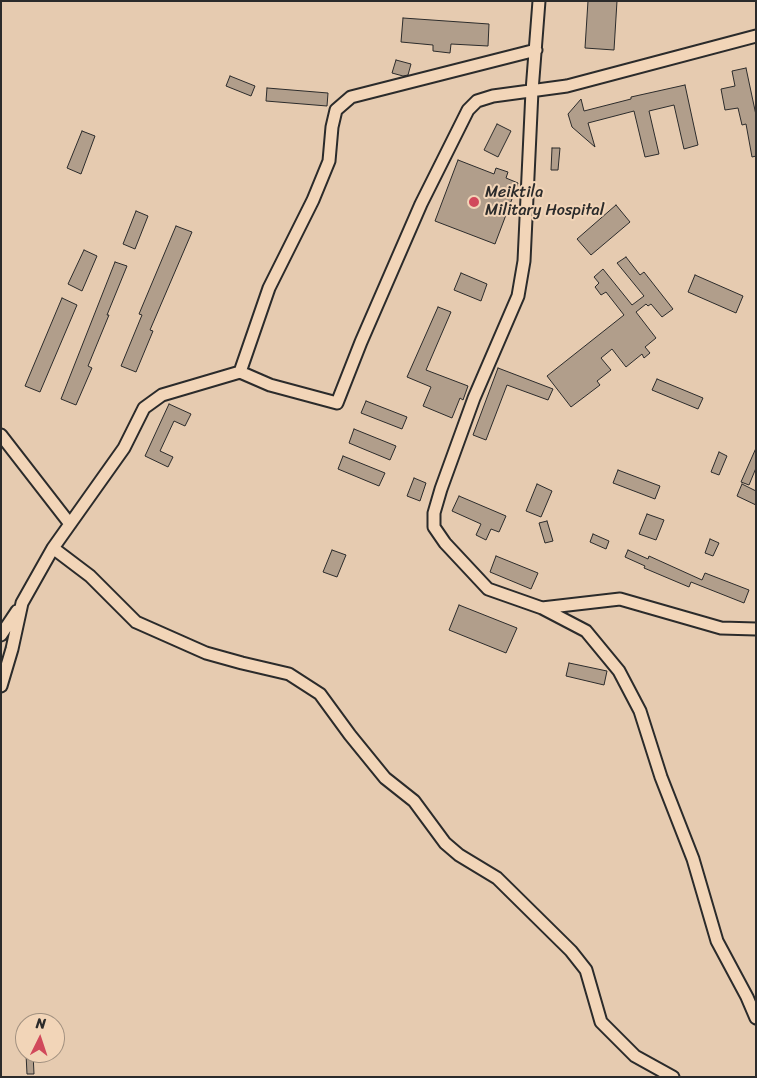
<!DOCTYPE html>
<html>
<head>
<meta charset="utf-8">
<style>
  body { margin:0 }
  #map { position:relative; width:757px; height:1078px; overflow:hidden; background:#e6cbb0; font-family:Sriracha,sans-serif }
  canvas { display:block }
  .frame { position:absolute; inset:0; border:2px solid #2b2b2b; pointer-events:none }
  .north { position:absolute; left:15px; top:1013px; width:50px; height:50px; box-sizing:border-box; background:#f2d5b8; border:1px solid #a29180; border-radius:50%; rotate:4deg; font-size:14px; font-weight:700; line-height:20px; text-align:center; color:#2b2b2b }
  .north::after { content:''; display:block; margin:auto; width:18px; height:22px; background:#d1495b; clip-path:polygon(50% 0,100% 100%,50% 72%,0 100%) }
</style>
</head>
<body>
<div id="map">
<canvas width="757" height="1078"></canvas>
<div class="frame"></div>
<div class="north">N</div>
</div>
<script>
const c = document.querySelector('canvas').getContext('2d');
c.lineJoin = 'round';
function paint(path, color) { c.fillStyle = color; c.fill(path, 'evenodd'); }
const shape = rows => new Path2D(rows.map(r => 'M' + r).join(''));
function strokePath(path, color, width, dash) { c.strokeStyle = color; c.lineWidth = width; c.lineCap = dash ? 'butt' : 'round'; c.setLineDash(dash || []); c.stroke(path); }
function drawText(font, color, halo, rows, align = 'center') {
  c.font = font + ' Sriracha,sans-serif'; c.lineWidth = 4; c.setLineDash([]); c.textBaseline = 'middle'; c.strokeStyle = halo; c.fillStyle = color; for (const [text, x, y, turn = 0] of rows) {
    c.save(); c.translate(x, y); c.rotate((+turn || 0) * Math.PI / 180); c.textAlign = isNaN(turn) ? turn : align; if (halo) c.strokeText(text, 0, 0); c.fillText(text, 0, 0); c.restore();
  }
}
const building = shape([
  [588,1,617,1,614,50,585,48,588,1],
  [403,18,489,24,488,46,451,44,450,53,433,51,433,45,401,42,403,18],
  [396,60,411,64,408,75,403,76,392,73,396,60],
  [746,68,756,115,756,156,752,157,746,124,742,125,738,108,725,110,721,89,735,86,732,71,746,68],
  [230,76,255,86,251,96,226,86,230,76],
  [685,85,698,145,684,149,674,105,649,111,659,154,645,157,634,111,588,123,595,147,572,127,568,114,581,99,584,111,631,99,631,97,685,85],
  [267,88,328,93,327,106,266,101,267,88],
  [497,124,511,131,498,157,484,150,497,124],
  [82,131,95,136,81,174,67,168,82,131],
  [552,148,560,148,558,170,551,170,552,148],
  [458,160,494,174,496,168,508,172,506,178,518,183,495,244,435,221,458,160],
  [616,205,630,222,591,255,577,239,616,205],
  [136,211,148,216,135,249,123,244,136,211],
  [176,226,192,232,150,330,153,331,136,372,121,366,142,315,139,314,176,226],
  [84,250,97,256,82,291,68,284,84,250],
  [626,257,640,275,644,272,673,309,662,317,651,304,648,306,646,304,636,312,656,338,645,347,650,353,644,358,642,354,626,367,612,349,601,358,611,370,597,381,600,385,571,407,547,376,624,315,606,292,601,295,595,287,599,283,594,277,603,269,632,305,644,296,617,263,626,257],
  [115,262,127,266,107,315,109,315,88,366,92,368,76,405,61,399,115,262],
  [461,273,487,284,481,301,454,290,461,273],
  [695,275,743,296,736,313,688,292,695,275],
  [62,298,77,305,40,392,25,386,62,298],
  [438,307,451,312,426,370,468,386,463,400,460,398,452,418,423,406,431,387,407,377,438,307],
  [498,368,553,389,548,400,507,385,486,440,473,435,498,368],
  [657,379,703,398,698,409,652,390,657,379],
  [366,401,407,417,402,429,361,413,366,401],
  [169,404,191,414,185,426,174,421,160,451,173,457,168,467,145,456,169,404],
  [354,429,396,446,390,460,349,443,354,429],
  [756,448,756,468,749,485,741,482,756,448],
  [719,452,727,456,719,475,711,472,719,452],
  [343,456,385,473,379,486,338,469,343,456],
  [618,470,660,486,655,499,613,483,618,470],
  [414,478,426,483,420,501,407,496,414,478],
  [537,484,552,491,541,517,526,511,537,484],
  [742,484,756,491,756,505,737,496,742,484],
  [459,496,506,516,499,532,491,529,486,540,476,535,481,524,452,511,459,496],
  [647,514,664,520,656,540,639,534,647,514],
  [547,521,553,541,545,543,539,523,547,521],
  [593,534,609,541,606,549,590,542,593,534],
  [710,539,719,543,713,556,705,553,710,539],
  [332,550,346,555,337,577,323,572,332,550],
  [628,550,648,559,649,556,702,580,705,573,749,590,744,603,691,582,689,587,644,568,645,566,625,557,628,550],
  [496,556,538,573,531,589,490,572,496,556],
  [459,605,517,628,506,653,449,630,459,605],
  [569,663,607,671,604,685,566,676,569,663],
  [33,1053,34,1074,27,1074,26,1054,33,1053]
]);
const minor = shape([
  [539,1,532,91,524,261,518,296,474,398,441,489,434,513,434,527,445,543,488,589,542,608,586,631,619,671,640,711,661,777,693,859,717,941,747,997,756,1018],
  [240,372,269,288,313,200,329,161,332,127,336,110,351,97,536,50],
  [1,435,70,524],
  [53,548,90,576,136,622,206,653,242,663,289,674,320,694,350,735,385,778,414,801,445,843,459,855,497,878,571,951,586,970,601,1022,635,1056,673,1077],
  [542,608,620,599,721,628,756,629],
  [1,635,17,611],
  [1,686,12,649,22,603,53,548,124,448,144,408,162,395,240,372,270,385,337,403,361,342,421,204,468,110,477,101,493,96,567,86,756,36]
]);
const markers = [
  [474,202,6,"#d1495b"]
];
const poiNames = [
  ["Meiktila",485,193],
  ["Military Hospital",485,211]
];
paint(building, '#b19e8b');
strokePath(building, '#2b2b2b', 1);
strokePath(minor, '#2b2b2b', 15);
strokePath(minor, '#f2d5b8', 11);
for (const [x, y, r, color] of markers) { const dot = new Path2D(); dot.arc(x, y, r, 0, 2 * Math.PI); c.fillStyle = color; c.fill(dot); strokePath(dot, '#f2d5b8', 2); }
drawText('16px', '#2b2b2b', '#f2d5b8', poiNames, 'left');
</script>
</body>
</html>
